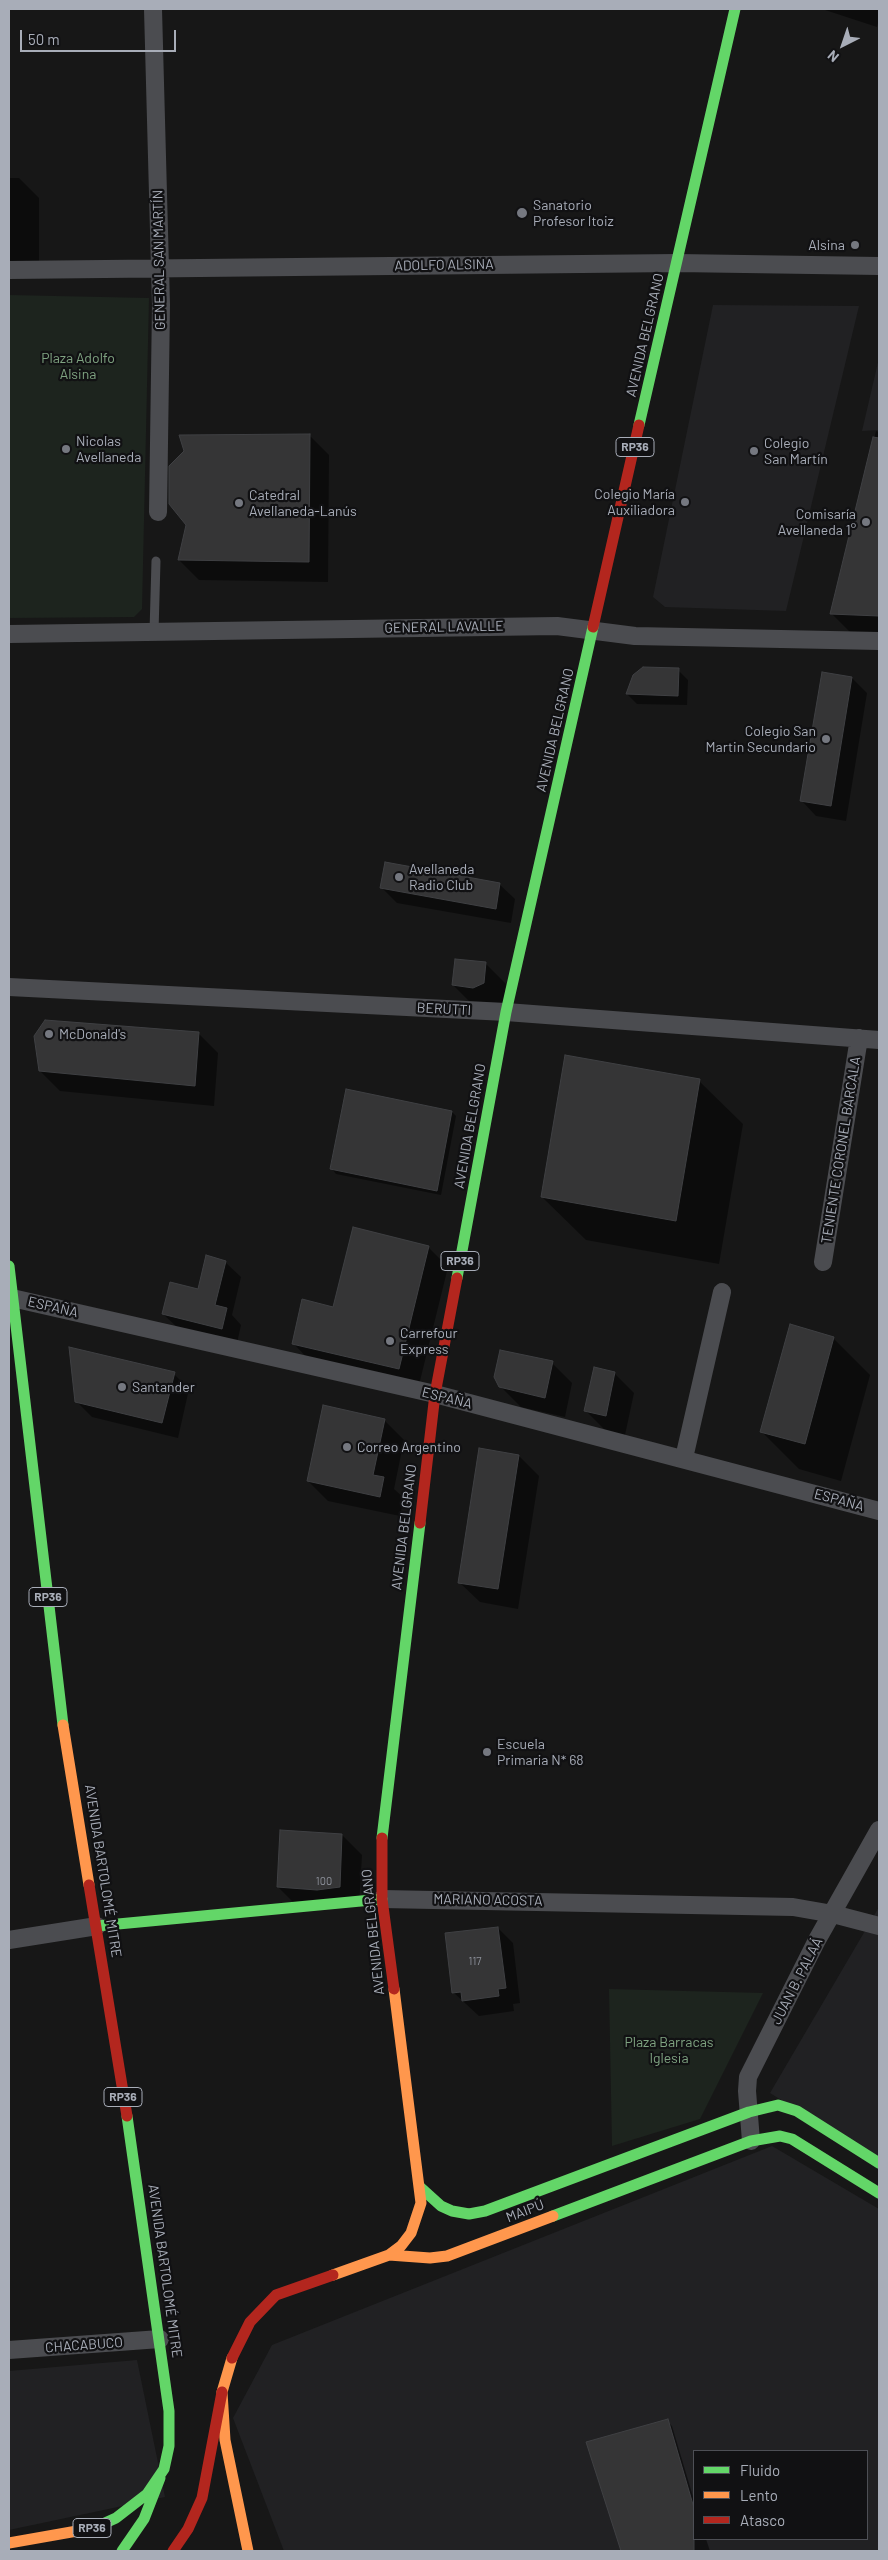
<!DOCTYPE html>
<html>
<head>
<meta charset="utf-8">
<style>
  body { margin:0 }
  #map { position:relative; width:888px; height:2560px; overflow:hidden; background:#171717; font-family:Barlow,sans-serif }
  canvas { display:block }
  .frame { position:absolute; inset:0; border:10px solid #a8adb8; pointer-events:none }
  .legend { position:absolute; left:693px; top:2450px; width:175px; height:90px; box-sizing:border-box; background:#111113; border:1px solid #4d4f55; margin:0; padding:6px 9px; list-style:none; font-size:15px; color:#a8adb8 }
  .legend li { display:flex; align-items:center; gap:10px; height:25px }
  .legend b { width:25px; border:1px solid #4d4f55 }
  .north { position:absolute; left:818px; top:20px; width:50px; height:50px; -webkit-text-stroke:4px #111113; paint-order:stroke; rotate:221deg; font-size:14px; font-weight:700; line-height:20px; text-align:center; color:#a8adb8 }
  .north::after { content:''; display:block; margin:auto; width:18px; height:22px; background:#a8adb8; clip-path:polygon(50% 0,100% 100%,50% 72%,0 100%) }
  .scale { position:absolute; left:20px; top:30px; width:156px; height:22px; box-sizing:border-box; border:2px solid #a8adb8; border-top:0; padding-left:6px; font-size:15px; line-height:18px; white-space:nowrap; color:#a8adb8; -webkit-text-stroke:4px #111113; paint-order:stroke }
</style>
</head>
<body>
<div id="map">
<canvas width="888" height="2560"></canvas>
<div class="frame"></div>
<ul class="legend">
<li><b style="height:6px;background:#63d668"></b>Fluido</li>
<li><b style="height:6px;background:#ff974d"></b>Lento</li>
<li><b style="height:6px;background:#b3261e"></b>Atasco</li>
</ul>
<div class="north">N</div>
<div class="scale">50 m</div>
</div>
<script>
const c = document.querySelector('canvas').getContext('2d');
c.lineJoin = 'round';
function paint(path, color) { c.fillStyle = color; c.fill(path, 'evenodd'); }
const shape = rows => new Path2D(rows.map(r => 'M' + r).join(''));
function strokePath(path, color, width, dash) { c.strokeStyle = color; c.lineWidth = width; c.lineCap = dash ? 'butt' : 'round'; c.setLineDash(dash || []); c.stroke(path); }
function drawText(font, color, halo, rows, align = 'center') {
  c.font = font + ' Barlow,sans-serif'; c.lineWidth = 4.5; c.setLineDash([]); c.textBaseline = 'middle'; c.strokeStyle = halo; c.fillStyle = color; for (const [text, x, y, turn = 0] of rows) {
    c.save(); c.translate(x, y); c.rotate((+turn || 0) * Math.PI / 180); c.textAlign = isNaN(turn) ? turn : align; if (halo) c.strokeText(text, 0, 0); c.fillText(text, 0, 0); c.restore();
  }
}
const built = shape([
  [713,305,859,306,786,611,665,607,653,597],
  [879,358,879,430,862,431],
  [879,1907,879,2161,770,2093],
  [772,2146,879,2209,879,2551,284,2551,233,2418,272,2345],
  [694,2451,867,2451,867,2539,694,2539],
  [137,2360,165,2497,9,2530,9,2371]
]);
const green = shape([
  [9,295,149,298,142,609,134,617,9,618],
  [609,1989,763,1993,700,2119,612,2146]
]);
const shadow = shape([
  [822,9,879,9,879,19,877,27],
  [9,178,19,178,39,198,39,272,9,272],
  [876,431,879,432,879,635,851,633,831,613],
  [309,435,329,455,328,582,199,580,179,560,188,524,172,508,171,466],
  [678,670,688,680,687,705,637,704,627,694],
  [852,678,867,693,846,821,816,816,801,800],
  [499,884,515,899,511,923,397,903,382,888],
  [486,964,506,984,504,1003,473,1005,453,985],
  [198,1033,218,1053,214,1106,60,1091,40,1071],
  [699,1081,743,1124,719,1264,586,1240,542,1197],
  [452,1112,456,1116,441,1195,336,1174,332,1169],
  [428,1247,448,1267,418,1389,313,1364,293,1343,334,1308],
  [225,1262,241,1277,232,1315,241,1325,237,1343,179,1329,163,1314,198,1290],
  [833,1338,870,1375,841,1481,799,1469,762,1432],
  [552,1363,572,1383,565,1417,521,1407,500,1386],
  [614,1373,634,1393,625,1435,606,1431,586,1411],
  [174,1374,189,1389,178,1438,92,1417,76,1401],
  [384,1420,404,1440,394,1489,404,1498,400,1516,328,1501,308,1481],
  [519,1456,539,1476,518,1609,480,1602,459,1582],
  [342,1835,362,1855,359,1907,298,1907,278,1887],
  [498,1928,513,1943,520,2003,513,2004,514,2011,479,2016,453,1992],
  [667,2421,672,2426,694,2500,694,2539,706,2539,710,2551,622,2551,588,2443]
]);
const building = shape([
  [310,434,309,562,178,560,186,525,169,504,169,466,184,451,179,435,310,434],
  [873,437,879,438,879,616,830,614,873,437],
  [643,667,679,668,678,696,626,694,633,675,643,667],
  [822,672,852,677,831,806,800,801,822,672],
  [385,862,500,883,496,909,380,888,385,862],
  [455,959,486,962,484,983,473,988,452,985,455,959],
  [45,1020,199,1032,195,1086,39,1071,34,1036,45,1020],
  [565,1055,700,1079,676,1221,541,1197,565,1055],
  [346,1089,452,1111,437,1191,330,1169,346,1089],
  [353,1227,429,1246,399,1369,292,1344,302,1299,333,1307,353,1227],
  [206,1255,226,1261,215,1305,227,1308,222,1329,162,1314,170,1282,198,1289,206,1255],
  [790,1324,834,1337,805,1444,760,1432,790,1324],
  [69,1347,175,1372,162,1423,75,1402,69,1347],
  [500,1350,553,1361,545,1398,499,1387,494,1377,500,1350],
  [594,1367,615,1372,606,1416,584,1411,594,1367],
  [323,1405,385,1419,373,1475,384,1477,380,1497,307,1481,323,1405],
  [479,1448,519,1455,498,1589,458,1583,479,1448],
  [280,1830,342,1834,340,1887,317,1890,277,1887,280,1830],
  [498,1927,506,1988,498,1989,499,1996,462,2001,461,1992,452,1993,445,1933,498,1927],
  [668,2419,694,2508,694,2551,621,2551,586,2442,668,2419]
]);
const lane = shape([
  [154,632,156,561]
]);
const street = shape([
  [153,9,161,305,158,512],
  [9,270,677,263,879,266],
  [9,634,557,626,635,636,879,641],
  [9,987,506,1012,879,1040],
  [823,1262,859,1038],
  [12,1298,435,1394,879,1511],
  [684,1458,722,1292],
  [382,1899,793,1907,833,1914,879,1926],
  [9,1940,97,1926],
  [751,2141,747,2091,748,2077,817,1940,879,1830],
  [9,2350,160,2339]
]);
const fast = shape([
  [639,425,735,9],
  [9,1266,63,1725],
  [457,1278,506,1012,593,627],
  [382,1838,420,1523],
  [97,1926,382,1899],
  [420,2187,441,2206,452,2211,469,2214,485,2211,749,2112,778,2105,797,2111,879,2163],
  [553,2216,751,2141,780,2136,792,2139,879,2193],
  [77,2531,94,2528,116,2518,147,2494,164,2469,169,2446,169,2411,127,2116],
  [122,2551,144,2519,160,2478]
]);
const slow = shape([
  [63,1725,89,1885],
  [389,2255,430,2258,447,2256,553,2216],
  [333,2275,389,2255,401,2246,411,2233,421,2203,394,1989],
  [232,2358,222,2392,225,2440,248,2551],
  [9,2543,77,2531]
]);
const jam = shape([
  [593,627,639,425],
  [420,1523,435,1394,457,1278],
  [382,1838,382,1899,394,1989],
  [89,1885,127,2116],
  [232,2358,250,2322,276,2295,333,2275],
  [173,2551,188,2529,202,2498,222,2392]
]);
const markers = [
  [522,213,6,"#757880"],
  [855,245,5,"#757880"],
  [66,449,5,"#757880"],
  [754,451,5,"#757880"],
  [685,502,5,"#757880"],
  [239,503,5,"#757880"],
  [866,522,5,"#757880"],
  [826,739,5,"#757880"],
  [399,877,5,"#757880"],
  [49,1034,5,"#757880"],
  [390,1341,5,"#757880"],
  [122,1387,5,"#757880"],
  [347,1447,5,"#757880"],
  [487,1752,5,"#757880"]
];
const numberNames = [
  ["100",324,1881],
  ["117",475,1961]
];
const shields = [
  [635,447,38],
  [460,1261,38],
  [48,1597,38],
  [123,2097,38],
  [92,2528,38]
];
const shieldNames = [
  ["RP36",635,447],
  ["RP36",460,1261],
  ["RP36",48,1597],
  ["RP36",123,2097],
  ["RP36",92,2528]
];
const poiNames = [
  ["Sanatorio",533,205],
  ["Profesor Itoiz",533,221],
  ["Alsina",845,245,"right"],
  ["Nicolas",76,441],
  ["Avellaneda",76,457],
  ["Colegio",764,443],
  ["San Martín",764,459],
  ["Colegio María",675,494,"right"],
  ["Auxiliadora",675,510,"right"],
  ["Catedral",249,495],
  ["Avellaneda-Lanús",249,511],
  ["Comisaría",856,514,"right"],
  ["Avellaneda 1°",856,530,"right"],
  ["Colegio San",816,731,"right"],
  ["Martin Secundario",816,747,"right"],
  ["Avellaneda",409,869],
  ["Radio Club",409,885],
  ["McDonald's",59,1034],
  ["Carrefour",400,1333],
  ["Express",400,1349],
  ["Santander",132,1387],
  ["Correo Argentino",357,1447],
  ["Escuela",497,1744],
  ["Primaria N* 68",497,1760]
];
const streetNames = [
  ["GENERAL SAN MARTÍN",159,260,-91],
  ["ADOLFO ALSINA",444,265,-1],
  ["AVENIDA BELGRANO",645,335,-77],
  ["GENERAL LAVALLE",444,627,-1],
  ["AVENIDA BELGRANO",555,730,-77],
  ["BERUTTI",444,1009,3],
  ["AVENIDA BELGRANO",470,1126,-80],
  ["TENIENTE CORONEL BARCALA",841,1150,-81],
  ["ESPAÑA",53,1307,13],
  ["ESPAÑA",447,1398,14],
  ["ESPAÑA",839,1500,15],
  ["AVENIDA BELGRANO",404,1527,-83],
  ["AVENIDA BARTOLOMÉ MITRE",103,1871,81],
  ["MARIANO ACOSTA",488,1900,1],
  ["AVENIDA BELGRANO",373,1932,-96],
  ["JUAN B. PALAÁ",797,1981,-63],
  ["MAIPÚ",525,2211,-21],
  ["AVENIDA BARTOLOMÉ MITRE",165,2271,82],
  ["CHACABUCO",84,2345,-4]
];
const parkNames = [
  ["Plaza Adolfo",78,358],
  ["Alsina",78,374],
  ["Plaza Barracas",669,2042],
  ["Iglesia",669,2058]
];
paint(built, '#212123');
paint(green, '#1d241e');
paint(shadow, '#0007');
paint(building, '#353536');
strokePath(building, '#3f4043', 1);
strokePath(lane, '#4b4c50', 9);
strokePath(street, '#4b4c50', 18);
strokePath(fast, '#63d668', 11);
strokePath(slow, '#ff974d', 11);
strokePath(jam, '#b3261e', 11);
for (const [x, y, r, color] of markers) { const dot = new Path2D(); dot.arc(x, y, r, 0, 2 * Math.PI); c.fillStyle = color; c.fill(dot); strokePath(dot, '#111113', 2); }
drawText('11px', '#8b8f98', null, numberNames);
for (const [x, y, w] of shields) { const box = new Path2D(); box.roundRect(x - w / 2, y - 9.5, w, 19, 4); c.fillStyle = '#111113'; c.fill(box); strokePath(box, '#a8adb8', 1); }
drawText('bold 12px', '#a8adb8', null, shieldNames);
drawText('14px', '#a8adb8', '#111113', poiNames, 'left');
drawText('14px', '#a8adb8', '#111113', streetNames);
drawText('14px', '#7fa381', '#111113', parkNames);
</script>
</body>
</html>
